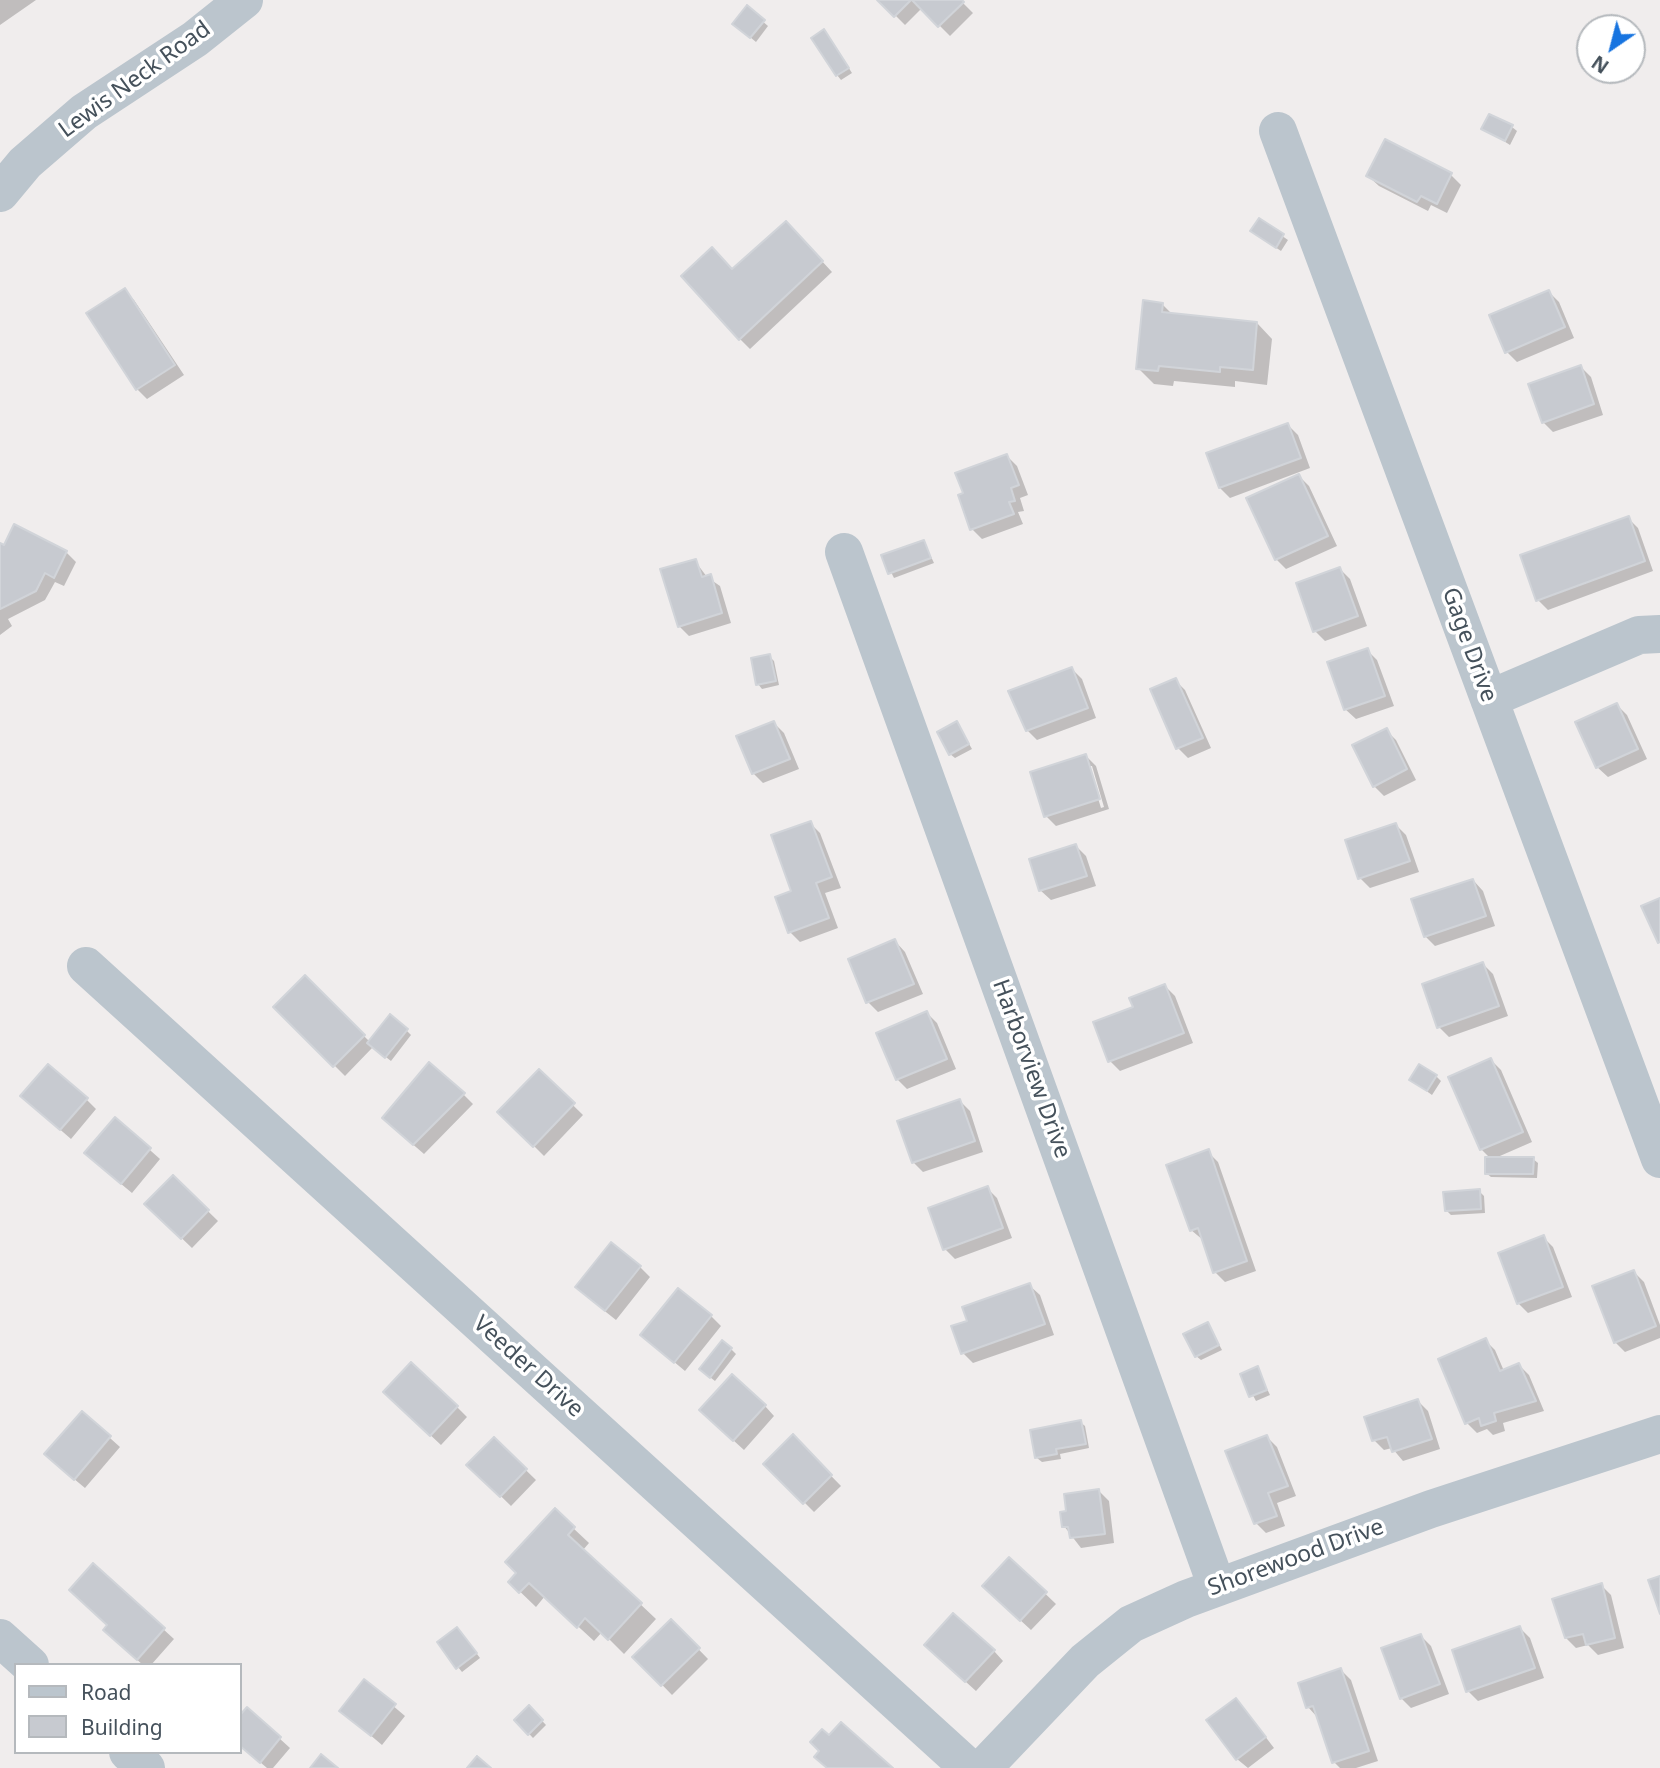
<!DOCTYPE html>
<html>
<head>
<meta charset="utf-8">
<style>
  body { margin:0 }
  #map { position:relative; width:1660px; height:1768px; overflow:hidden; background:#f0eded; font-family:"Noto Sans",sans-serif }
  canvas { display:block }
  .legend { position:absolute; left:14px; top:1663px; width:228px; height:91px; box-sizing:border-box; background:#fff; border:2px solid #b5b9bd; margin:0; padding:9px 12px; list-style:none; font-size:21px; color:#45515b }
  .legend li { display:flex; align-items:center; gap:14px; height:35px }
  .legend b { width:35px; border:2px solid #b5b9bd }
  .north { position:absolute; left:1576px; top:14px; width:70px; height:70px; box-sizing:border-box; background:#fff; border:2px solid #b5b9bd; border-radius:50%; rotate:215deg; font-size:19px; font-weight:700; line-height:28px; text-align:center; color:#45515b }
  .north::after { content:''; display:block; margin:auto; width:24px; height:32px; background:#1774e0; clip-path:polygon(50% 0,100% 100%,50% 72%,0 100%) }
</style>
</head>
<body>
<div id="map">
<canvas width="1660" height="1768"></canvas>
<ul class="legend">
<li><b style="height:9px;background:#bbc5cd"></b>Road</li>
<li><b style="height:19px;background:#c7cad0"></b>Building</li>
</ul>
<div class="north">N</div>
</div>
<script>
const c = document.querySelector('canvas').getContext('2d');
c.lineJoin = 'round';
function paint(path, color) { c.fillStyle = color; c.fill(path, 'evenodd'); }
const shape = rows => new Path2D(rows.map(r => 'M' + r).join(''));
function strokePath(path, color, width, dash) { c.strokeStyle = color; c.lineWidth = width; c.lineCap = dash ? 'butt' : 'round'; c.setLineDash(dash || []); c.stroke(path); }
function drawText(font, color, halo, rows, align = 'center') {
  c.font = font + ' "Noto Sans",sans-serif'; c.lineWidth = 7; c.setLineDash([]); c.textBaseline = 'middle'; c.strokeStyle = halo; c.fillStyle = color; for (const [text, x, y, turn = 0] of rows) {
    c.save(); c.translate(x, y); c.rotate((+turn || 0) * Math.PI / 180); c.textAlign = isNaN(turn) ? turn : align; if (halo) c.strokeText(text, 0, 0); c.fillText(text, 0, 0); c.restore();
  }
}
const shadow = shape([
  [0,0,36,0,0,25],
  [880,0,960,0,973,13,950,36,922,8,905,25],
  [747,8,768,26,756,42,739,28],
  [828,36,852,73,841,80,837,75],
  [1512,127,1517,131,1510,145,1483,128],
  [1386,142,1451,175,1461,185,1447,213,1431,205,1428,211,1379,186,1368,176],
  [1259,220,1288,240,1281,251,1257,235],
  [796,233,832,272,750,349,740,339,733,271],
  [124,290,134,300,184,375,147,399,137,389],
  [1549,292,1559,302,1574,338,1517,362,1507,352,1492,316],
  [1162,304,1173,315,1257,323,1272,339,1267,385,1235,381,1235,387,1174,381,1173,386,1154,384,1138,368],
  [1581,367,1591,377,1603,415,1553,432,1543,422],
  [1288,425,1298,435,1310,468,1230,498,1220,488],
  [1007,456,1017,466,1028,495,1020,498,1024,511,1018,512,1023,524,982,539,972,529,960,496],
  [1299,476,1309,486,1337,546,1286,569,1276,559],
  [1628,518,1638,528,1653,571,1548,610,1538,600],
  [924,542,934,563,894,578,883,556],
  [0,545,66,552,76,562,64,586,55,582,45,600,8,619,12,626,0,635],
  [695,561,707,577,720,586,731,623,689,636,679,626],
  [1340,569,1350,579,1367,626,1325,641,1315,631],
  [1367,650,1377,660,1394,706,1356,719,1345,709],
  [769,656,774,661,779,685,762,689,758,684],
  [1072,669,1082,679,1096,718,1037,740,1027,730],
  [1175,680,1185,690,1211,748,1188,758,1178,748,1152,690],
  [1617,705,1627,715,1647,759,1608,777,1597,767],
  [774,723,784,733,799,769,763,783,753,773],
  [957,723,972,749,955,758,950,754],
  [1386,730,1396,740,1416,780,1384,796,1374,786],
  [1086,756,1096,766,1109,809,1056,826,1046,816],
  [1088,766,1092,766,1104,807,1101,808],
  [810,823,820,833,841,888,825,893,838,928,800,942,790,932,793,892],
  [1396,825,1406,835,1419,872,1370,888,1360,878],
  [1076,846,1086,856,1096,886,1051,900,1040,890],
  [1473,880,1483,891,1495,926,1435,946,1425,936],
  [895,941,905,952,923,994,878,1012,868,1002],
  [1483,964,1493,974,1508,1016,1449,1037,1439,1027],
  [305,978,370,1042,407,1031,411,1035,391,1061,373,1047,345,1076,276,1007],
  [1165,986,1175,996,1193,1043,1120,1071,1110,1061,1095,1023,1135,1008],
  [927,1013,937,1023,956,1069,907,1089,897,1079],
  [1491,1060,1501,1070,1532,1142,1493,1159,1533,1159,1538,1163,1537,1178,1491,1177,1486,1173,1491,1159,1481,1149],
  [539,1072,583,1115,544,1156,500,1112],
  [1436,1076,1441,1081,1432,1095,1411,1080],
  [463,1094,473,1104,424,1154,394,1128],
  [86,1099,96,1109,71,1139,33,1106],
  [960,1101,970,1111,983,1152,923,1172,913,1162],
  [115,1119,160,1159,132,1193,96,1163],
  [1208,1152,1218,1162,1256,1271,1225,1282,1215,1272,1203,1240,1191,1230],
  [173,1177,218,1221,192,1248,146,1204],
  [987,1188,997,1198,1012,1238,955,1259,945,1249],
  [1479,1191,1484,1196,1485,1213,1451,1215,1446,1210],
  [1543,1237,1553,1247,1572,1297,1528,1313,1518,1303],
  [640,1267,650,1277,616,1320,587,1297],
  [1634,1272,1644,1282,1660,1325,1660,1338,1625,1352,1615,1342],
  [1029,1285,1040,1295,1054,1335,973,1363,963,1353,954,1327,969,1322],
  [711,1316,721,1326,685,1371,642,1335],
  [1208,1324,1222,1350,1201,1360,1196,1356],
  [1485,1340,1495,1350,1504,1371,1519,1365,1529,1375,1544,1411,1503,1423,1505,1431,1493,1435,1487,1429,1477,1433,1467,1423],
  [731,1349,736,1354,715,1381,706,1374],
  [1257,1368,1270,1395,1256,1401,1242,1375],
  [1418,1401,1428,1411,1440,1449,1403,1461,1392,1448,1384,1450,1374,1440],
  [395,1402,457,1407,467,1417,441,1445],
  [765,1406,774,1416,744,1450,711,1420],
  [82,1413,120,1447,85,1488,56,1464],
  [1080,1422,1085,1426,1089,1448,1060,1454,1061,1459,1042,1462,1037,1458],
  [793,1437,841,1486,814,1512,766,1464],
  [1267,1437,1277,1447,1296,1496,1277,1503,1285,1526,1266,1533,1256,1523,1227,1452],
  [494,1439,536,1480,511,1506,469,1465],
  [1099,1491,1109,1501,1114,1543,1081,1548,1064,1526,1068,1513],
  [555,1511,589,1543,583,1550,656,1619,624,1654,602,1632,594,1641,545,1596,536,1607,510,1582],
  [1009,1559,1056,1604,1031,1630,994,1596],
  [93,1565,174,1639,151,1665,143,1665,115,1640],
  [1601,1585,1611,1595,1624,1648,1598,1655,1588,1645,1576,1648,1566,1638],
  [671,1621,708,1659,672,1695,635,1657],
  [1520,1628,1530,1638,1544,1678,1478,1701,1468,1691],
  [462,1634,480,1658,462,1672,458,1667],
  [1421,1636,1431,1646,1449,1694,1411,1708,1401,1698],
  [994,1651,1003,1661,976,1691,936,1655],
  [1341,1670,1351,1680,1378,1761,1356,1768,1340,1768,1334,1762,1318,1718,1308,1707],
  [365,1682,405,1716,382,1745,342,1711],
  [529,1707,546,1725,533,1738,516,1720],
  [247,1709,290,1748,273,1768,267,1768,240,1745,240,1718],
  [1245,1710,1274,1748,1248,1768,1237,1759]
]);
const building = shape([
  [877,0,911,0,894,17,877,0],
  [912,0,962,0,964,2,938,27,912,0],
  [747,5,765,20,750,38,732,24,747,5],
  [824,29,849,68,836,76,811,38,824,29],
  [1489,114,1513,125,1505,141,1481,129,1489,114],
  [1385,139,1452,173,1437,204,1421,196,1417,202,1366,176,1385,139],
  [1259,218,1284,234,1276,248,1250,231,1259,218],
  [786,221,823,261,739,340,681,276,712,247,732,269,786,221],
  [125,288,175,365,136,390,86,313,125,288],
  [1549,290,1565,327,1505,353,1489,315,1549,290],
  [1143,300,1163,303,1162,312,1257,322,1253,370,1220,367,1220,372,1159,366,1158,371,1136,369,1143,300],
  [1581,365,1594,404,1542,423,1528,384,1581,365],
  [1288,423,1301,458,1219,488,1206,453,1288,423],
  [1007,454,1019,485,1011,488,1015,501,1009,502,1014,514,970,530,958,495,963,493,955,473,1007,454],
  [1299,474,1328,536,1275,560,1246,498,1299,474],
  [1629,516,1645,561,1536,601,1520,555,1629,516],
  [14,524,67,551,54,578,45,573,36,591,0,609,0,543,4,545,14,524],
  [924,540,931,558,888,574,881,555,924,540],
  [696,559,702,577,711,574,722,613,678,627,660,569,696,559],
  [1340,567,1358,616,1313,632,1296,583,1340,567],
  [1368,648,1385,696,1344,710,1327,662,1368,648],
  [770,654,776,681,756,685,751,658,770,654],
  [1072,667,1088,708,1026,731,1008,691,1072,667],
  [1176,678,1203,738,1176,749,1150,689,1176,678],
  [1617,703,1638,749,1596,768,1575,722,1617,703],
  [774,721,790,759,752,774,736,736,774,721],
  [957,721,969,744,949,755,937,732,957,721],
  [1387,728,1407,769,1373,787,1352,745,1387,728],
  [1086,754,1100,799,1044,817,1030,772,1086,754],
  [811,821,832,877,816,883,829,918,788,933,775,897,791,891,771,835,811,821],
  [1396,823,1410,861,1358,879,1345,840,1396,823],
  [1076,844,1087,876,1039,891,1029,859,1076,844],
  [1473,879,1486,916,1424,937,1411,899,1473,879],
  [1660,898,1660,942,1658,943,1641,906,1660,898],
  [895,939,914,984,866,1003,848,959,895,939],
  [1483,962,1499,1006,1437,1028,1422,984,1483,962],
  [305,975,365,1035,333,1067,273,1007,305,975],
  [1165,984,1184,1033,1108,1062,1093,1022,1133,1007,1129,998,1165,984],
  [927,1011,947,1059,896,1080,876,1033,927,1011],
  [390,1014,408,1029,385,1058,367,1043,390,1014],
  [1491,1058,1523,1132,1480,1150,1448,1077,1491,1058],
  [429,1062,465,1093,413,1145,382,1118,429,1062],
  [48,1064,88,1098,60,1130,20,1096,48,1064],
  [1419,1064,1437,1075,1427,1091,1409,1080,1419,1064],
  [539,1069,575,1103,533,1147,497,1112,539,1069],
  [960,1099,975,1141,912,1163,897,1121,960,1099],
  [115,1117,151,1148,121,1184,84,1153,115,1117],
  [1209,1149,1247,1261,1213,1273,1198,1228,1190,1231,1166,1165,1209,1149],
  [1485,1157,1534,1157,1533,1174,1485,1174,1485,1157],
  [173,1175,209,1210,181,1239,144,1204,173,1175],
  [988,1186,1003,1228,943,1250,928,1208,988,1186],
  [1480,1189,1481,1209,1445,1211,1443,1192,1480,1189],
  [1544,1235,1563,1287,1517,1304,1498,1253,1544,1235],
  [611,1242,641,1266,605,1311,575,1287,611,1242],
  [1634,1270,1656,1326,1614,1343,1592,1286,1634,1270],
  [1030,1283,1045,1324,961,1354,951,1326,967,1321,962,1307,1030,1283],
  [678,1288,712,1315,674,1363,640,1335,678,1288],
  [1208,1322,1219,1345,1195,1357,1183,1334,1208,1322],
  [1486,1338,1500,1371,1519,1363,1536,1401,1494,1413,1496,1421,1481,1426,1479,1418,1465,1424,1438,1359,1486,1338],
  [722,1340,732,1348,710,1378,699,1369,722,1340],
  [411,1362,458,1406,430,1436,383,1392,411,1362],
  [1258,1366,1267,1390,1249,1397,1240,1374,1258,1366],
  [732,1374,766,1405,733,1441,699,1410,732,1374],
  [1418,1399,1432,1439,1392,1452,1387,1437,1372,1441,1364,1417,1418,1399],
  [82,1411,111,1436,74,1480,44,1454,82,1411],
  [1081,1420,1086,1444,1056,1449,1057,1454,1035,1458,1030,1430,1081,1420],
  [793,1434,832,1475,803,1504,763,1464,793,1434],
  [1267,1435,1288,1486,1268,1493,1277,1516,1254,1524,1225,1451,1267,1435],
  [494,1437,527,1469,500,1497,466,1465,494,1437],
  [1099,1489,1105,1534,1070,1538,1068,1527,1062,1527,1060,1512,1066,1511,1064,1494,1099,1489],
  [555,1508,575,1527,568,1535,642,1603,608,1640,585,1618,577,1628,529,1583,519,1593,508,1582,516,1573,505,1562,555,1508],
  [1009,1557,1047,1592,1020,1621,982,1586,1009,1557],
  [93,1563,165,1628,137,1660,103,1630,107,1625,69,1590,93,1563],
  [1660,1576,1660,1614,1648,1580,1660,1576],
  [1602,1583,1615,1638,1586,1645,1583,1634,1565,1638,1552,1599,1602,1583],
  [953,1613,995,1650,965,1682,924,1645,953,1613],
  [671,1619,700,1648,661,1686,632,1657,671,1619],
  [1520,1626,1535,1668,1466,1692,1452,1650,1520,1626],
  [457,1627,477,1653,456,1669,437,1642,457,1627],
  [1421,1634,1440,1684,1400,1699,1381,1648,1421,1634],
  [1341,1668,1369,1751,1332,1763,1313,1706,1306,1708,1298,1683,1341,1668],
  [364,1679,396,1704,371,1736,339,1711,364,1679],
  [1236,1698,1266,1737,1236,1760,1206,1720,1236,1698],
  [529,1705,543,1720,528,1735,514,1720,529,1705],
  [247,1707,281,1737,260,1763,240,1746,240,1715,247,1707],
  [841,1722,893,1768,827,1768,814,1757,819,1751,810,1742,822,1729,829,1735,841,1722],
  [321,1754,338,1768,310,1768,321,1754],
  [477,1756,491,1768,467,1768,477,1756]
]);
const minor = shape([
  [1278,131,1660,1159],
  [0,193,25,163,84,112,195,39,244,0],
  [844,552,1217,1587],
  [1489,699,1639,635,1660,634],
  [86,966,969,1768],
  [0,1638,30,1665],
  [128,1752,146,1768],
  [983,1768,1085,1661,1131,1624,1186,1599,1431,1509,1660,1434]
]);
const streetNames = [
  ["Lewis Neck Road",135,80,-36],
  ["Gage Drive",1469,645,70],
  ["Harborview Drive",1031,1069,70],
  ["Veeder Drive",528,1367,42],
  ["Shorewood Drive",1296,1558,-20]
];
paint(shadow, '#0003');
paint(building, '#c7cad0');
strokePath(building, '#d1d4d9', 2);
strokePath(minor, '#bbc5cd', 38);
drawText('23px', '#45515b', '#fff', streetNames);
</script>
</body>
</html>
